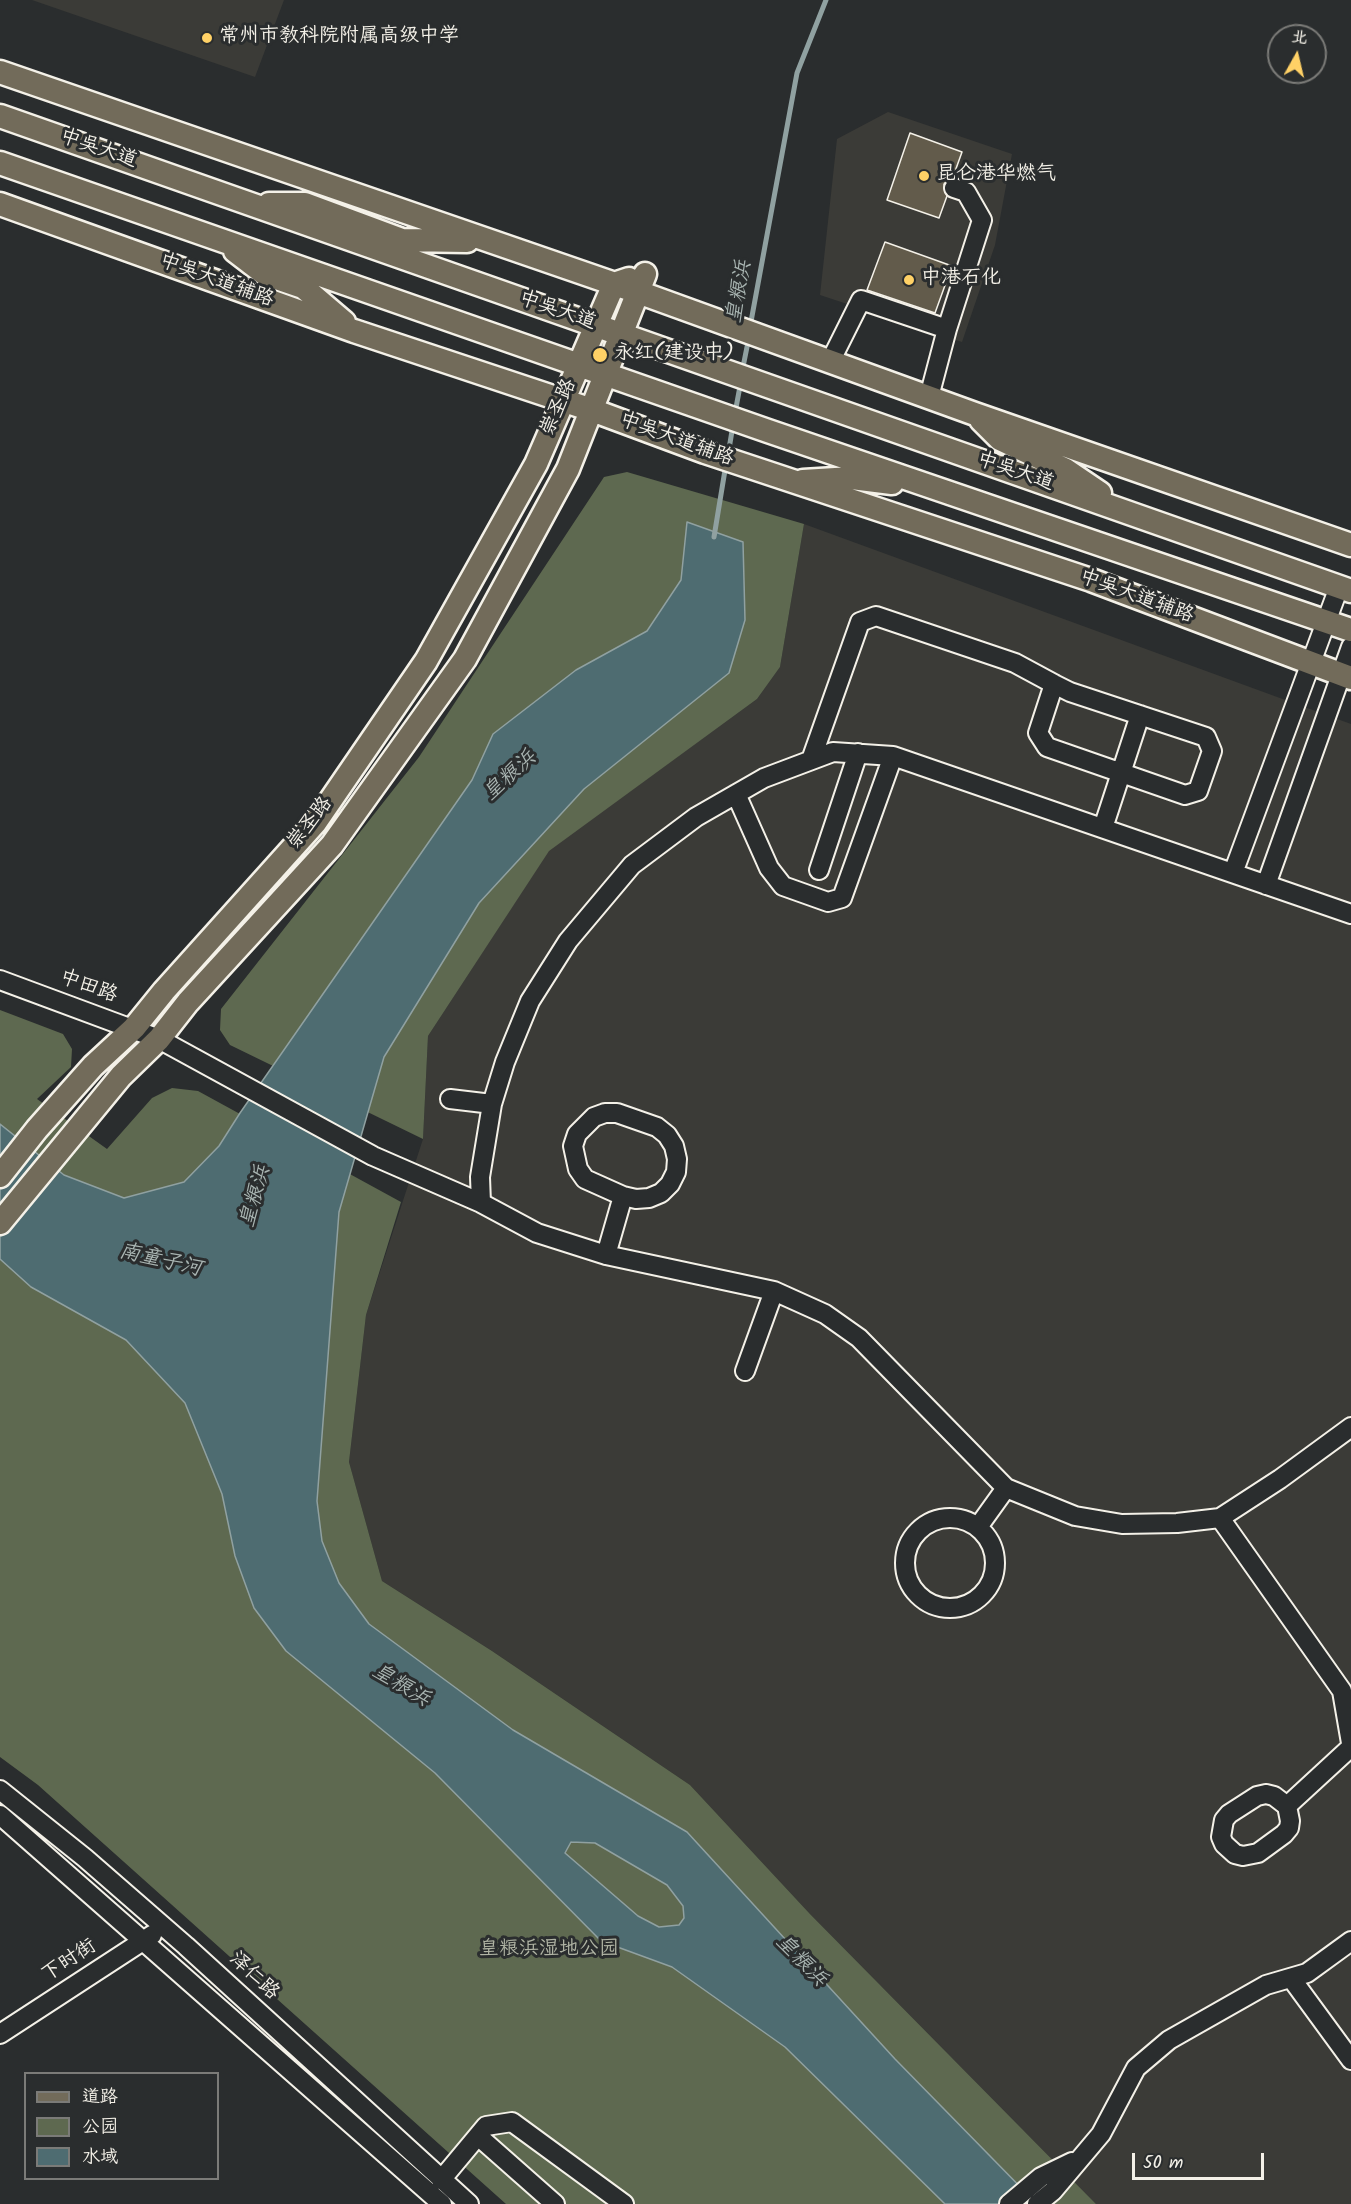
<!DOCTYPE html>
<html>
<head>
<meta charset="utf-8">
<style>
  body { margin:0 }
  #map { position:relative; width:1351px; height:2204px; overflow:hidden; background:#2a2d2e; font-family:Kalam,"LXGW WenKai TC",sans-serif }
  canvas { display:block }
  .legend { position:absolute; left:24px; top:2072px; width:195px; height:108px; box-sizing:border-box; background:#2a2d2e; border:2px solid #7b7b78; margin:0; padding:8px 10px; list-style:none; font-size:18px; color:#f4f1e8 }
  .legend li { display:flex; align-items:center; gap:12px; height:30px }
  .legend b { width:30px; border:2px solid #7b7b78 }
  .north { position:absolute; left:1267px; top:24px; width:60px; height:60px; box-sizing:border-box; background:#2a2d2e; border:2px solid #7b7b78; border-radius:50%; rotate:8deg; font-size:16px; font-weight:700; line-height:24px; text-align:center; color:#f4f1e8 }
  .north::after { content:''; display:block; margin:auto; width:21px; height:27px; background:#ffd166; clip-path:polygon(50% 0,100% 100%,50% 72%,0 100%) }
  .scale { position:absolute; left:1132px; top:2153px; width:132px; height:27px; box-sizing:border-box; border:3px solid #f4f1e8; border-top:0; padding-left:8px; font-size:18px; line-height:21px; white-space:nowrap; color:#f4f1e8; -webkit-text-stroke:4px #2a2d2e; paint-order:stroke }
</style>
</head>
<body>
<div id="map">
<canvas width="1351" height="2204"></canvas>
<ul class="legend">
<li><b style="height:8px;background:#726b5a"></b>道路</li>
<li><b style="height:16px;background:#5e6950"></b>公园</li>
<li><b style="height:16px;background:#4e6c71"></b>水域</li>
</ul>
<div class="north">北</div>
<div class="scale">50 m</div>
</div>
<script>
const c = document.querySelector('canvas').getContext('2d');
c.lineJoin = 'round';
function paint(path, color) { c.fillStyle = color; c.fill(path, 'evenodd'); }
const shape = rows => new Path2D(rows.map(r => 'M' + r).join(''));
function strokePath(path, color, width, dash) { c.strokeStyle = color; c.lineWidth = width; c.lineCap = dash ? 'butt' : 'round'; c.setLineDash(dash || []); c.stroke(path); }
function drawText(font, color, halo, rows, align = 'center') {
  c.font = font + ' Kalam,"LXGW WenKai TC",sans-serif'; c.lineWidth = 6; c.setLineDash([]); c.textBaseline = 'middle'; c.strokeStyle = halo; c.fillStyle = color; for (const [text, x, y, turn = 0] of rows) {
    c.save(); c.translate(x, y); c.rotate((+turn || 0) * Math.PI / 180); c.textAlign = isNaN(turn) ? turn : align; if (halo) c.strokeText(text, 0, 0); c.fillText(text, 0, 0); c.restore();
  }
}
const built = shape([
  [32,0,284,0,255,77],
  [888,112,1012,154,995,245,962,342,820,295,837,139],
  [804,524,1351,724,1351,2204,1096,2204,810,1914,690,1785,492,1651,382,1581,349,1462,366,1315,423,1139,428,1036,549,850,757,699,780,667]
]);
const green = shape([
  [627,472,804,524,780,667,757,699,549,851,428,1036,423,1139,230,1045,220,1030,221,1009,419,757,604,477],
  [0,1010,63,1034,72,1049,71,1067,37,1099,107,1149,152,1098,172,1088,198,1091,401,1202,366,1315,349,1462,382,1581,492,1651,690,1785,810,1914,1096,2204,506,2204,38,1785,0,1757]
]);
const water = shape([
  [687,522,743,542,745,620,729,673,584,789,479,903,384,1057,339,1212,317,1501,322,1541,339,1583,369,1624,513,1730,687,1832,895,2059,1037,2204,945,2204,785,2047,672,1967,601,1941,435,1773,286,1651,254,1608,235,1556,222,1494,185,1403,126,1340,31,1287,0,1259,0,1124,64,1175,124,1198,184,1182,219,1146,240,1113,472,780,493,734,576,670,647,631,681,580,687,522],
  [571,1842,595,1843,667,1885,683,1906,684,1918,679,1925,659,1927,638,1916,565,1853,571,1842]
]);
const stream = shape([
  [750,327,797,73,826,0],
  [742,372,749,337],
  [735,413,741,381],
  [728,455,733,425],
  [714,537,726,464]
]);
const building = shape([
  [910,133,962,152,953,177,944,184,947,196,939,218,887,200,910,133],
  [885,242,952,266,935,313,867,290,885,242]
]);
const minor = shape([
  [830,362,861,300,947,329],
  [929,397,947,329,982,220,966,192,954,188],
  [811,760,860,622,876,616,1015,663,1054,684,1070,692,1206,737,1212,751,1198,791,1185,795,1047,747,1038,733,1054,684],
  [736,794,769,868,783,886,828,902,842,898,893,756],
  [1103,828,1140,715],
  [819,870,858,753],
  [1233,873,1339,587],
  [1266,885,1351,647],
  [0,980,159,1039,373,1156,481,1203,537,1233,606,1255,774,1291,825,1314,859,1338,1006,1488,1075,1516,1122,1524,1177,1523,1220,1518,1280,1479,1351,1427],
  [450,1099,492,1104],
  [605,1113,617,1113,657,1127,667,1135,674,1146,677,1159,676,1172,670,1184,661,1193,649,1198,636,1199,623,1196,585,1179,578,1169,573,1146,577,1134,594,1117,605,1113],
  [481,1203,480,1177,492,1104,505,1062,530,1001,568,941,632,865,696,817,764,778,833,752,893,756,1351,914],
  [606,1255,623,1196],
  [745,1371,774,1291],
  [1220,1518,1342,1691,1351,1743],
  '905 1563a45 45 0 1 1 90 0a45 45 0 1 1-90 0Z',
  [978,1527,1006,1488],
  [0,1790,85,1858,186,1946,469,2204],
  [1266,1794,1274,1796,1287,1806,1290,1821,1289,1828,1284,1834,1258,1853,1243,1856,1235,1854,1224,1844,1221,1837,1224,1820,1229,1814,1257,1796,1266,1794],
  [1287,1806,1351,1747],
  [0,1815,442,2204],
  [1291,1978,1351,2060],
  [0,2034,152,1935],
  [478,2136,555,2204],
  [441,2180,486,2126,512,2122,624,2204],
  [1009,2204,1041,2177,1072,2162],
  [1037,2204,1053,2191,1101,2134,1136,2068,1169,2040,1266,1985,1307,1973,1351,1941]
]);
const major = shape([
  [0,72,638,292,975,414,1351,545],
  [0,116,1351,591],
  [0,163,768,431,1351,630],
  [0,204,354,331,592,410,705,452,1091,580,1351,678],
  [269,204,305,204,402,240,467,241],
  [235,251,265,274,303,287,344,322],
  [981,420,1000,439,1066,470,1100,493],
  [803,481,852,478,892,483],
  [0,1176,37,1129,93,1066,134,1028,164,991,315,823,426,661,536,464,614,284,629,279],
  [0,1223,121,1076,159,1039,188,1002,332,845,465,659,568,469,645,274]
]);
const markers = [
  [207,38,6,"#ffd166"],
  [924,176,6,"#ffd166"],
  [909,280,6,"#ffd166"],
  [600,355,8,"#ffd166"]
];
const poiNames = [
  ["常州市教科院附属高级中学",219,38],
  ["昆仑港华燃气",936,176],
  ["中港石化",921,280],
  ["永红(建设中)",614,355]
];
const streetNames = [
  ["中吴大道",98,150,19],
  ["中吴大道辅路",216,282,20],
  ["中吴大道",557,312,19],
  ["崇圣路",560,408,-66],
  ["中吴大道辅路",676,441,20],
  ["中吴大道",1015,473,19],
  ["中吴大道辅路",1136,598,20],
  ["崇圣路",311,824,-52],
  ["中田路",88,988,20],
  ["下时街",70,1962,-33],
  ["泽仁路",253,1977,43]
];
const parkNames = [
  ["皇粮浜湿地公园",549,1951]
];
const waterNames = [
  ["皇粮浜",741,292,-80],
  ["皇粮浜",511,777,-42],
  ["皇粮浜",257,1197,-74],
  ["南童子河",160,1262,13],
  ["皇粮浜",400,1687,31],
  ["皇粮浜",800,1962,46]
];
paint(built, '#3b3b37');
paint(green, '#5e6950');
paint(water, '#4e6c71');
strokePath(water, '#90a1a1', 1.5);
strokePath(stream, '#90a1a1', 5);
paint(building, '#625b4b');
strokePath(building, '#f4f1e8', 1.5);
strokePath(minor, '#f4f1e8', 22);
strokePath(major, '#f4f1e8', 27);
strokePath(minor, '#2a2d2e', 18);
strokePath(major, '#726b5a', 22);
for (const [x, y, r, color] of markers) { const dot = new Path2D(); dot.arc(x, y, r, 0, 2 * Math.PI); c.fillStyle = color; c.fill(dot); strokePath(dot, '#2a2d2e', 2); }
drawText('20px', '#f4f1e8', '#2a2d2e', poiNames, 'left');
drawText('20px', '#f4f1e8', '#2a2d2e', streetNames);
drawText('20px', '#b0b4a4', '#2a2d2e', parkNames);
drawText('italic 21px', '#a9b5b2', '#2a2d2e', waterNames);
</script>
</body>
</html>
